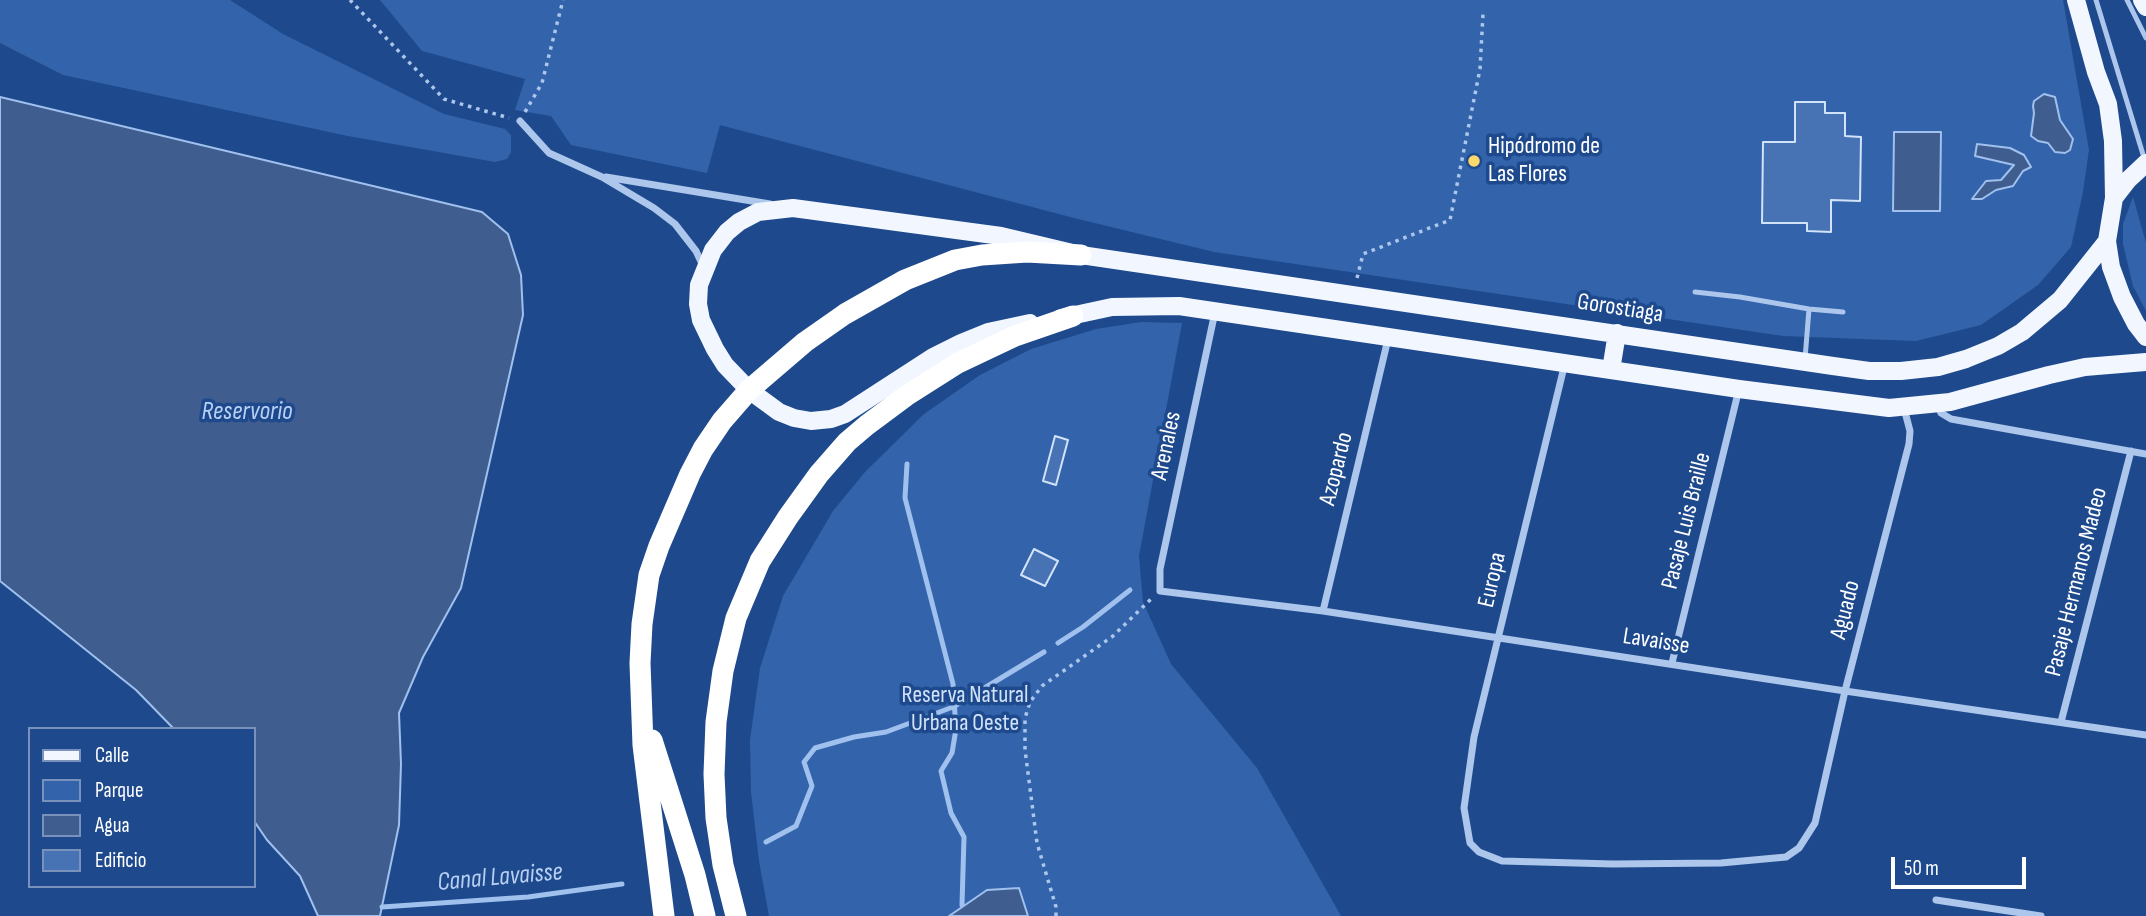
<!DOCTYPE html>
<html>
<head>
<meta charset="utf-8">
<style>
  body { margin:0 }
  #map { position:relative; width:2146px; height:916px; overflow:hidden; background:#1e4a8d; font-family:"Sofia Sans Condensed",sans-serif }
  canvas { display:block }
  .legend { position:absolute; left:28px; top:727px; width:228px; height:161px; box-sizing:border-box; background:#1e4a8d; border:2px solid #7892bb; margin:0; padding:9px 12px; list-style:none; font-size:21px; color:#fff }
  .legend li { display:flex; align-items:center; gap:14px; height:35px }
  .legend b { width:35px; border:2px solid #7892bb }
  .scale { position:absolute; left:1891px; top:857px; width:135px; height:32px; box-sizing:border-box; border:4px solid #fff; border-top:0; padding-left:9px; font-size:21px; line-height:24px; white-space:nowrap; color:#fff; -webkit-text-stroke:5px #1e4a8d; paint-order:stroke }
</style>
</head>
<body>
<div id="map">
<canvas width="2146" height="916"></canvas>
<ul class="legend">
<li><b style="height:9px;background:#f2f6ff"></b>Calle</li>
<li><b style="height:19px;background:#3263ab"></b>Parque</li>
<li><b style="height:19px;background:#3f5e8f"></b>Agua</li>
<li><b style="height:19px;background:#4773b5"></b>Edificio</li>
</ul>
<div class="scale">50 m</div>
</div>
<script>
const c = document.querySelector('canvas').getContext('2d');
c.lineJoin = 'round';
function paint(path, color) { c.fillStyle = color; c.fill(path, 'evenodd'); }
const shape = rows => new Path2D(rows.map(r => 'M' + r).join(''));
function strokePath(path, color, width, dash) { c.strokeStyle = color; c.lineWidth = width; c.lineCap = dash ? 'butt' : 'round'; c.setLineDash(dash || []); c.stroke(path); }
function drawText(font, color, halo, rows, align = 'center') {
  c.font = font + ' "Sofia Sans Condensed",sans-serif'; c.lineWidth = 7; c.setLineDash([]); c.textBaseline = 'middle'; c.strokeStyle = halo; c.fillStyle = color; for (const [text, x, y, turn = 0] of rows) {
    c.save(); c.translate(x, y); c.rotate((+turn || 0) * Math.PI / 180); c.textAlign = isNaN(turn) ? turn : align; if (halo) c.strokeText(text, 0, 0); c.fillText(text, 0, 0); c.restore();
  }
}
const green = shape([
  [0,0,230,0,283,34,444,114,505,129,511,135,511,152,507,159,495,162,348,136,63,75,0,43],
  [380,0,2063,0,2089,150,2083,192,2071,247,2038,285,1981,325,1916,341,1783,336,1214,252,1074,218,720,125,707,173,571,145,551,116,515,110,525,79,422,51],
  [2133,197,2146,243,2146,311,2133,286,2123,244,2123,224],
  [1141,322,1182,323,1139,556,1143,602,1171,664,1257,768,1341,916,769,916,759,861,751,792,750,740,760,668,783,596,833,511,865,472,924,414,980,375,1031,349,1096,329]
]);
const water = shape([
  [2044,94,2055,97,2060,120,2073,139,2070,150,2065,153,2055,152,2048,143,2038,141,2031,136,2034,113,2033,106,2034,101,2044,94],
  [0,97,482,212,508,234,521,275,523,315,461,588,423,657,399,713,401,764,399,825,380,916,318,916,300,876,267,840,254,821,254,729,174,729,136,690,0,581,0,97],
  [1894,132,1941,132,1940,211,1893,211,1894,132],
  [1977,144,2010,148,2024,155,2031,167,2023,171,2013,186,1996,190,1982,199,1972,199,1986,181,2001,180,2014,165,1975,156,1977,144],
  [1019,888,1028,916,949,916,987,890,1019,888]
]);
const stream = shape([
  [907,464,905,498,953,684,956,729,952,753,941,771,951,813,964,837,962,905],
  [1058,643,1083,627,1130,590],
  [766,842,796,826,812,786,804,762,815,748,854,737,886,732,953,707,1044,652],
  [382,907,528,897,622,884]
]);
const building = shape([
  [1795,102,1825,102,1825,113,1845,113,1845,136,1861,137,1860,201,1831,200,1831,232,1807,231,1807,223,1762,223,1763,142,1795,142,1795,102],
  [1055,436,1068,440,1056,485,1043,481,1055,436],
  [1034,549,1058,561,1045,586,1021,575,1034,549]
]);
const path = shape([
  [350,0,444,99,509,118],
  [525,112,542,83,563,0],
  [1357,278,1363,254,1450,220,1480,69,1483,14],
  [1056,916,1056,907,1037,843,1031,796,1025,750,1025,718,1030,702,1042,686,1113,636,1151,599]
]);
const lane = shape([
  [2096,0,2145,161],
  [2127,0,2146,38],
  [1695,292,1740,297,1809,309,1843,312],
  [1805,359,1809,309]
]);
const street = shape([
  [520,121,549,153,602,177,654,208,675,224,696,251,704,268],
  [606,177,770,204],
  [1215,312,1160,569,1160,591,1323,611,1845,691,2146,735],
  [1565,363,1474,737,1464,808,1470,843,1479,852,1502,861,1613,864,1721,863,1786,857,1799,848,1815,823,1845,691,1909,444,1910,431,1904,408],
  [1937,404,1941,413,1951,419,2146,454],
  [1323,611,1388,339],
  [1672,663,1739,389],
  [2061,722,2131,451],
  [1936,900,2041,916]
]);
const primary = shape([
  [2076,0,2096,72,2108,104,2113,141,2114,198],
  [2142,0,2146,7],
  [2146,163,2128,180,2114,198,2107,241,2111,267,2122,297,2136,324,2146,337],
  [1061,318,1112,307,1179,306,1739,389,1889,408,1950,402,2049,375,2085,367,2146,362],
  [1030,323,988,332,961,343,933,357,845,414,831,419,811,421,794,418,779,412,749,390,725,365,715,349,701,320,698,304,699,285,713,250,727,232,739,222,758,212,793,208,1001,236,1081,255,1833,366,1869,371,1901,371,1938,367,1966,359,1998,346,2022,332,2060,300,2107,241],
  [1611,370,1617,333]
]);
const highway = shape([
  [652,740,695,875,705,916],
  [664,916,643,745,640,663,642,624,649,575,659,546,690,474,703,449,722,421,749,390,805,342,845,314,905,280,955,260,982,255,1027,252,1081,255],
  [736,916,723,865,716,818,714,774,716,722,723,671,736,618,760,561,788,517,819,474,847,442,867,425,906,396,958,363,1015,336,1073,316]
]);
const markers = [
  [1474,161,7,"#fbd86c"]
];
const poiNames = [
  ["Hipódromo de",1488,147],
  ["Las Flores",1488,175]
];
const streetNames = [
  ["Gorostiaga",1620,309,9],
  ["Arenales",1167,446,-78],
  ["Azopardo",1337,469,-76],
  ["Pasaje Luis Braille",1687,521,-76],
  ["Europa",1493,580,-77],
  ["Pasaje Hermanos Madeo",2077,582,-76],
  ["Aguado",1846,610,-76],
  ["Lavaisse",1656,642,9]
];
const parkNames = [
  ["Reserva Natural",965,696],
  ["Urbana Oeste",965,724]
];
const waterNames = [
  ["Reservorio",247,412],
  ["Canal Lavaisse",500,878,-5]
];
paint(green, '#3263ab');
paint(water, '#3f5e8f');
strokePath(water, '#a0c0ee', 2);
strokePath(stream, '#a0c0ee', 5);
paint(building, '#4773b5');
strokePath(building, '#d2e2f9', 2);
strokePath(path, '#acc6ec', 3.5, [3.5, 5]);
strokePath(lane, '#acc6ec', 5);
strokePath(street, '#acc6ec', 7);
strokePath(primary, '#f2f6ff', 18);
strokePath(highway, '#fff', 21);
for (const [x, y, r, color] of markers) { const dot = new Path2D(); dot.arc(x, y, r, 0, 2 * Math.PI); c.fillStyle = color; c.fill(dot); strokePath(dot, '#1e4a8d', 2.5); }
drawText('24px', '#fff', '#1e4a8d', poiNames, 'left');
drawText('24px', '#fff', '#1e4a8d', streetNames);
drawText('24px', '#d2e2f9', '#1e4a8d', parkNames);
drawText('italic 26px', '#b8d0f4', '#1e4a8d', waterNames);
</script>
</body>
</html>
